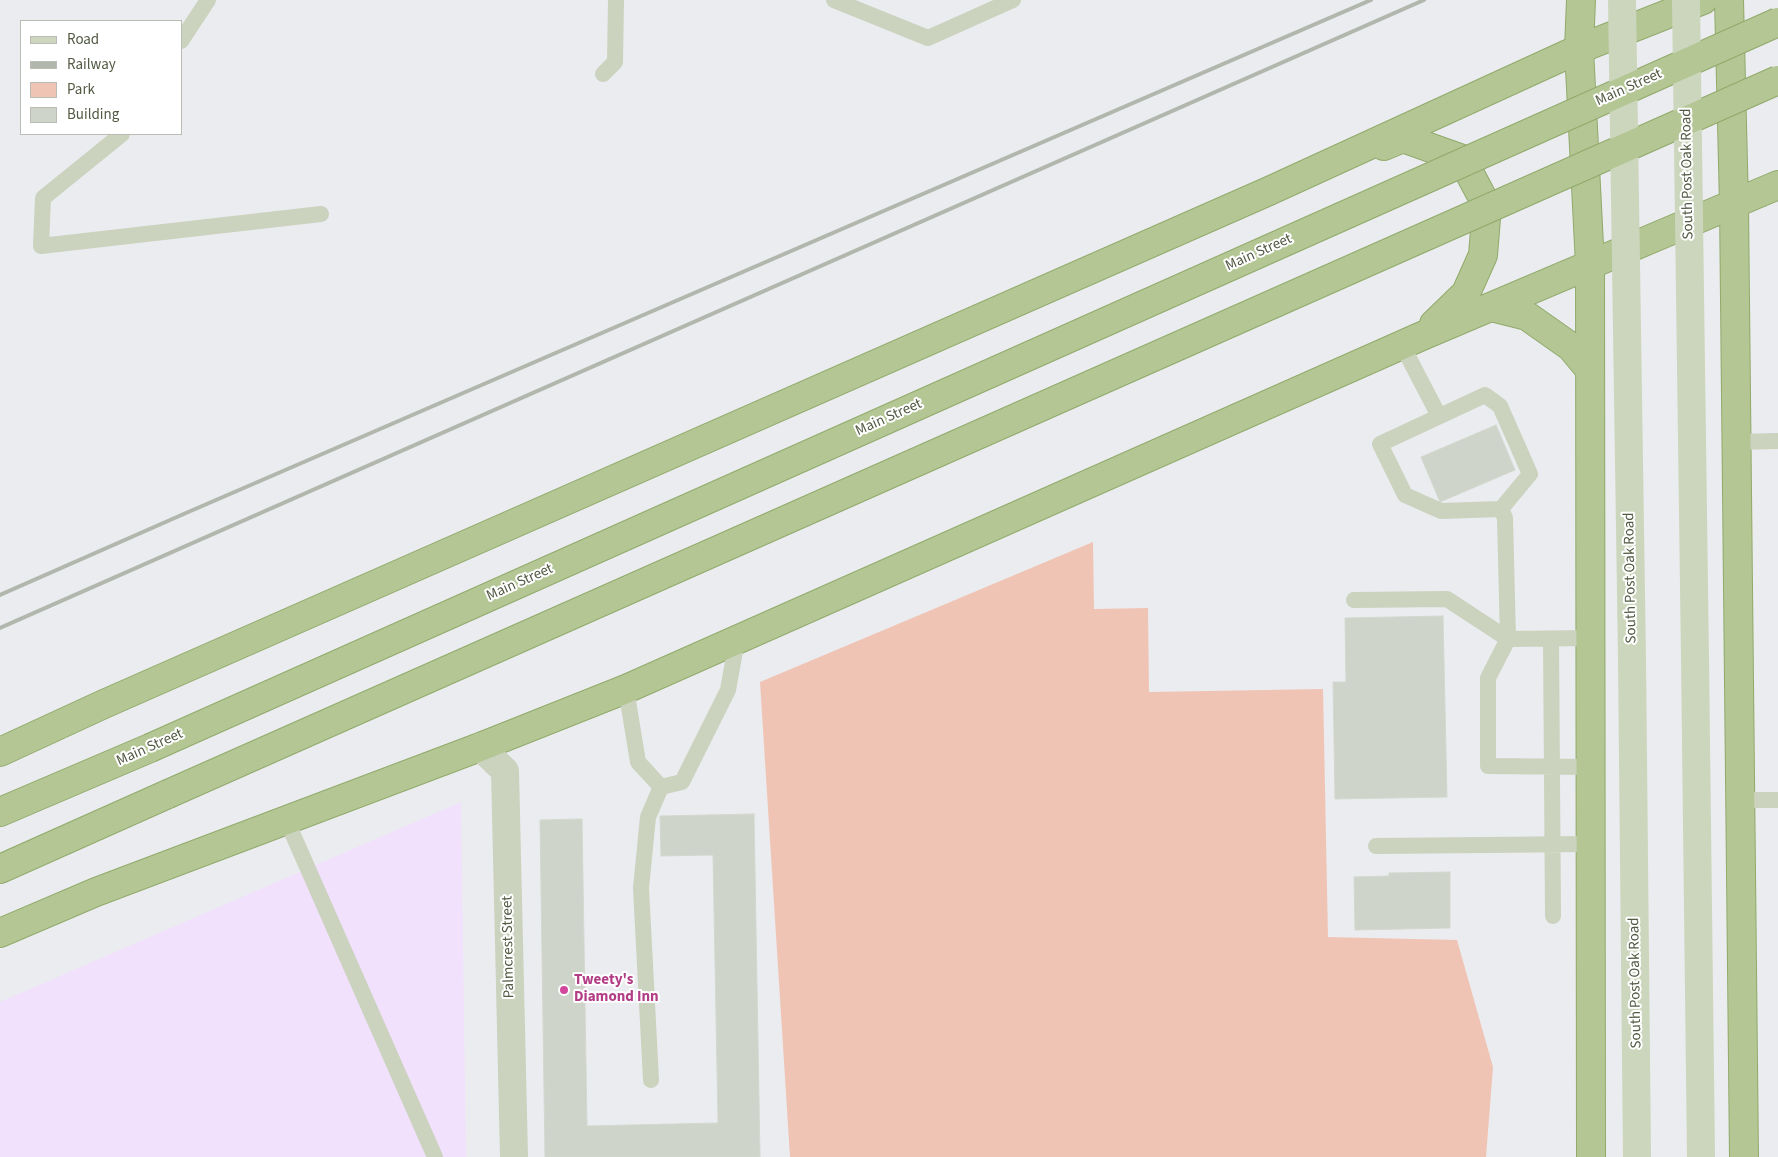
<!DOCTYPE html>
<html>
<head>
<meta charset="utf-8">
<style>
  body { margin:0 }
  #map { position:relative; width:1778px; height:1157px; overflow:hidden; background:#ebecef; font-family:"Source Sans 3",sans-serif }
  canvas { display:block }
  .legend { position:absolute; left:20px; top:20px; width:162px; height:115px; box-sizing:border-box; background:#fff; border:1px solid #babdb4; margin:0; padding:6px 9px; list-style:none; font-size:15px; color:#525a43 }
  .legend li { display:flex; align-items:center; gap:10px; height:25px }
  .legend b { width:25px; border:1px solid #babdb4 }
</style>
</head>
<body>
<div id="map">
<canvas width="1778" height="1157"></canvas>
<ul class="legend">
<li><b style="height:6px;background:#ccd6bc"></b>Road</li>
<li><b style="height:6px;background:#b2b7ad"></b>Railway</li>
<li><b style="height:14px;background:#f0c4b5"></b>Park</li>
<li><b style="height:14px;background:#ced4ca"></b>Building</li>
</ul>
</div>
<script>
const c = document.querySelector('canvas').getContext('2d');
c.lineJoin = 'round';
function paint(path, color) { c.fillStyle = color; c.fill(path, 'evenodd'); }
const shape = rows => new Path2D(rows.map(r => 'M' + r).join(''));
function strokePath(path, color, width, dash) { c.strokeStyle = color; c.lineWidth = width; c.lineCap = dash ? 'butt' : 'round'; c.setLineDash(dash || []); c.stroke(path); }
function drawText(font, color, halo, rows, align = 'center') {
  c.font = font + ' "Source Sans 3",sans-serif'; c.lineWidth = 4; c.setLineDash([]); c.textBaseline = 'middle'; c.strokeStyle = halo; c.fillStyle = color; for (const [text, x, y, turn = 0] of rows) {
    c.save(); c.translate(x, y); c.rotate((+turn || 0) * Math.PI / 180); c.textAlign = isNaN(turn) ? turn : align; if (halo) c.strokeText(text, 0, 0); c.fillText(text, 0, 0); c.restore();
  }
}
const commercial = shape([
  [461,802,466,1157,0,1157,0,1002]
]);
const green = shape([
  [1093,542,1094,609,1148,608,1149,692,1323,689,1328,937,1457,940,1493,1067,1486,1157,790,1157,760,682]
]);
const building = shape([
  [1496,425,1515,470,1440,502,1421,457,1496,425],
  [1443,616,1447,797,1335,799,1333,682,1346,682,1345,618,1443,616],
  [754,814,760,1157,545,1157,540,820,582,819,587,1126,718,1123,713,855,661,856,660,816,754,814],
  [1450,872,1450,928,1355,930,1354,877,1389,876,1389,873,1450,872]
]);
const service = shape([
  [834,0,928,38,1013,0],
  [181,41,208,0],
  [603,74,615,62,616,0],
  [122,134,43,198,41,246,321,214],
  [1402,345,1439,416],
  [1737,442,1778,441],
  [1501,509,1441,511,1405,495,1380,444,1485,395,1500,406,1530,474,1501,509,1505,518,1508,639,1488,678,1488,766,1590,767],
  [1354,600,1447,599,1508,639,1590,638],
  [1551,639,1553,916],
  [626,689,638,762,661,787,682,782,728,690,737,640],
  [1740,800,1778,800],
  [286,819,435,1157],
  [1376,846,1590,844],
  [651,1080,641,888,648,817,661,787]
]);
const minor = shape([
  [480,747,505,771,514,1157]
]);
const secondary = shape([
  [1695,658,1701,1157],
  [1632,659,1637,1157]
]);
const trunk = shape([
  [1581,0,1579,49,1590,265,1591,1157],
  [1729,0,1734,205,1744,1157],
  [1384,146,1403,138,1462,159,1487,206,1483,255,1466,293,1434,324],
  [1491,307,1527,316,1571,347,1590,370],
  [0,752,104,704,1269,191,1579,49,1703,0],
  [0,812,150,748],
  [0,869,168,794],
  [0,933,96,892,480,747,626,689,1422,336,1778,185]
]);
const rail = shape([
  [0,595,186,513,1371,0],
  [0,628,1424,0]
]);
const secondaryBridge = shape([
  [1622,0,1632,659],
  [1686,0,1695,658]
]);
const trunkBridge = shape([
  [150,748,1778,22],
  [168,794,1778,80]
]);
const markers = [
  [564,990,5,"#d1479c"]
];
const streetNames = [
  ["Main Street",1629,88,-24],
  ["South Post Oak Road",1688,174,-91],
  ["Main Street",1259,253,-24],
  ["Main Street",889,418,-24],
  ["South Post Oak Road",1631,578,-91],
  ["Main Street",520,583,-24],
  ["Main Street",150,748,-24],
  ["Palmcrest Street",509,947,-91],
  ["South Post Oak Road",1636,983,-91]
];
const hotelNames = [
  ["Tweety's",574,981],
  ["Diamond Inn",574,998]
];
paint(commercial, '#f1e1fc');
paint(green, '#f0c4b5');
paint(building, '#ced4ca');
strokePath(building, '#d3d8cf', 1);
strokePath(trunk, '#91aa6b', 30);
strokePath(service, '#cbd2be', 16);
strokePath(minor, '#cbd2be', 28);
strokePath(secondary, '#ccd6bc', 28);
strokePath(trunk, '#b3c694', 28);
strokePath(rail, '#b2b7ad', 4);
strokePath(trunkBridge, '#91aa6b', 30, []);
strokePath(secondaryBridge, '#ccd6bc', 28);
strokePath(trunkBridge, '#b3c694', 28);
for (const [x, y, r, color] of markers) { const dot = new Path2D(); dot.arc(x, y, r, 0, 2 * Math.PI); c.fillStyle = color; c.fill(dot); strokePath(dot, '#fff', 2); }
drawText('15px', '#525a43', '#fff', streetNames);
drawText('bold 15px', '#b23c85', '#fff', hotelNames, 'left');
</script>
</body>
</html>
